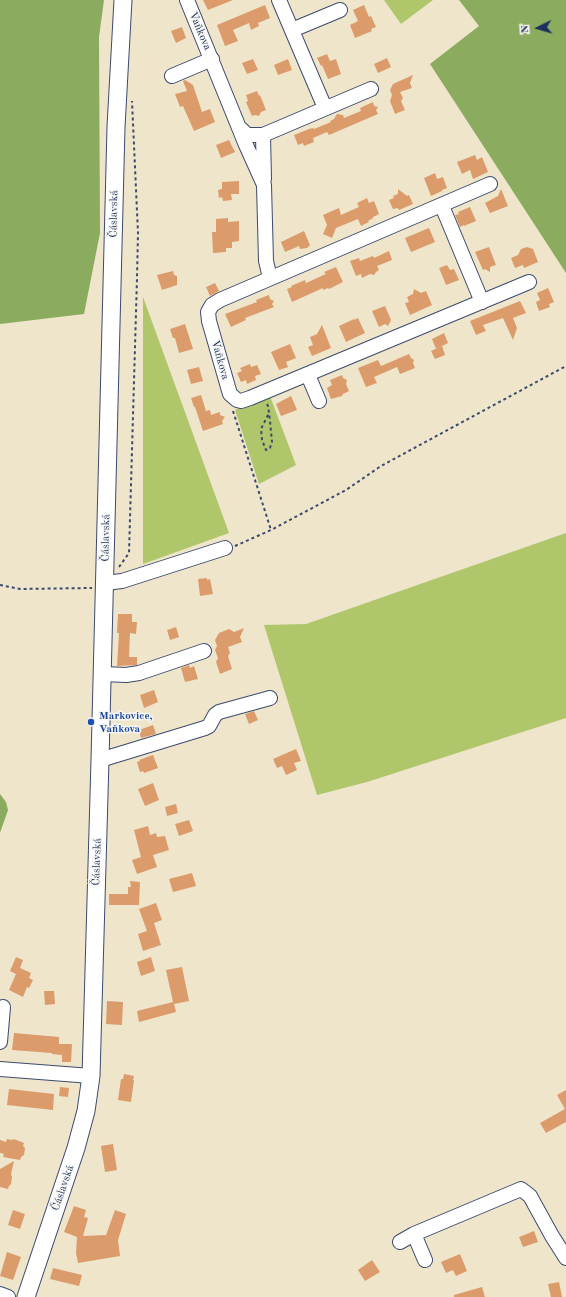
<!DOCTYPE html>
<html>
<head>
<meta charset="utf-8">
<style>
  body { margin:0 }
  #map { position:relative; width:566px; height:1297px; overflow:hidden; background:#efe5cb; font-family:"Old Standard TT",serif }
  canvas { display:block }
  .north { position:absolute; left:518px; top:8px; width:40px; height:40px; -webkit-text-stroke:3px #f6f6f2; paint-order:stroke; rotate:265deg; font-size:11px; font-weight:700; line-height:16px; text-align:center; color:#1b2f5e }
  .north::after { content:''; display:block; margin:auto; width:14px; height:18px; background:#1b2f5e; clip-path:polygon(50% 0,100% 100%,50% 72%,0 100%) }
</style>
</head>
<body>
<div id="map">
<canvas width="566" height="1297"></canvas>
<div class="north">N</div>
</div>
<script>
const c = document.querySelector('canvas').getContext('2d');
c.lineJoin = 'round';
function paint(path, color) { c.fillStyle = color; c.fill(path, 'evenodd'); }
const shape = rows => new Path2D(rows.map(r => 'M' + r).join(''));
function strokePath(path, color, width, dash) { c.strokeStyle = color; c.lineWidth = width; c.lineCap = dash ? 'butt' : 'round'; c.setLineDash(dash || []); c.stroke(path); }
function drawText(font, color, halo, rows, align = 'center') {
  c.font = font + ' "Old Standard TT",serif'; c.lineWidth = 3; c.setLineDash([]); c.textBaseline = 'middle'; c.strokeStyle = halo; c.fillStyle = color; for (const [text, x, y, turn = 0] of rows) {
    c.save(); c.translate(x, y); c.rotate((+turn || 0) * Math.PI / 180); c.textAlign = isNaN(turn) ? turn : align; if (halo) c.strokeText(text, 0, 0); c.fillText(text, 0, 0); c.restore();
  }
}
const green = shape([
  [384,0,433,0,401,24],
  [143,297,229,533,143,564],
  [270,396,296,465,259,484,235,410],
  [566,533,566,718,367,782,317,795,264,625,306,624]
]);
const forest = shape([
  [0,0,104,0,99,37,100,233,84,314,0,324],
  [459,0,566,0,566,273,430,64,479,26],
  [0,794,6,802,8,810,0,833]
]);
const building = shape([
  [203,0,233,0,208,10],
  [265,5,270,18,258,23,259,26,251,30,249,23,233,30,238,41,225,46,217,25],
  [364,5,369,17,371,16,376,27,371,29,372,31,355,38,350,25,358,21,353,10],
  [182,27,186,38,176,43,171,31],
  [327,54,330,61,336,59,341,74,328,79,322,65,321,66,317,58],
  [387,58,391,67,378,73,374,64],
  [253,59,258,70,247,74,242,63],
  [288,59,292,70,278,75,274,65],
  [413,75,410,83,412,88,400,92,403,98,401,101,405,110,395,114,390,101,392,95,390,90,393,84],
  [185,80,193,85,202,112,210,109,215,122,194,131,183,106,180,107,175,94,187,91,183,81],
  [257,91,259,96,260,95,266,110,261,112,259,116,255,115,252,116,246,102,248,101,246,95],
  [373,102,374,106,378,107,376,110,378,114,329,135,327,132,313,138,314,142,304,146,303,143,298,145,294,135,309,129,313,128,314,129,331,122,330,121,334,119,337,114,343,115,344,118,361,111,360,108],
  [229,140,235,152,221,158,216,145],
  [475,155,477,160,482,157,488,172,473,179,470,170,462,174,457,162],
  [435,173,437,179,443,177,447,188,442,190,442,191,431,196,424,178],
  [239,181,239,194,231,194,232,200,223,201,222,197,219,198,218,190,222,189,222,182],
  [398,189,407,196,409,195,413,204,399,210,398,208,393,209,389,200,394,198,393,196,398,194],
  [501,189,508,206,490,213,485,203,498,196],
  [367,198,369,203,374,201,379,214,373,217,373,218,368,221,369,222,361,226,358,219,336,228,332,238,323,234,327,225,323,215,339,208,341,215,359,207,357,203],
  [470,207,476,221,464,226,464,225,460,227,455,215,459,214,458,212],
  [228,218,228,222,239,221,239,241,232,242,232,248,226,248,226,252,213,253,212,232,216,232,216,219],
  [429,228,435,242,411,252,405,238],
  [304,231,310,245,307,248,300,249,299,246,285,252,281,242],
  [489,247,496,265,490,267,490,272,485,269,483,270,475,252],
  [527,247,533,249,538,262,524,268,523,265,515,268,511,258,518,255,521,249],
  [389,251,392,260,377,266,379,270,376,272,374,275,370,274,362,278,361,274,356,276,350,261,359,258,360,261,373,256,374,258],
  [447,265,450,270,454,269,459,280,446,285,439,268],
  [336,267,343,282,329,289,328,288,323,290,323,288,292,302,287,289,292,287,291,286,305,280,306,283,326,274,324,272],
  [173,271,174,275,177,276,177,285,162,290,157,275],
  [215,283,219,291,210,296,206,287],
  [548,288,554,302,549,304,550,307,539,311,536,302,540,300,537,293],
  [414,289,421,293,426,291,432,305,410,315,405,303,409,302,407,297,413,294],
  [269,295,270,299,274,301,272,304,274,307,245,318,246,320,231,327,225,314,257,302,256,300],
  [520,301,526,313,513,318,517,328,513,340,503,318,483,325,486,331,476,335,470,321],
  [385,306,391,320,388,326,385,324,379,327,372,311],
  [358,318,365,333,346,342,339,326,354,319,354,320],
  [185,324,193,349,179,353,175,338,173,338,170,329],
  [322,325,331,348,312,356,308,347,313,345,310,337,317,334],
  [444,333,448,343,436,349,432,339],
  [290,344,296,358,286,362,288,367,279,370,271,352],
  [442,346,445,355,435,359,431,351],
  [409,354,411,358,414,360,413,363,415,368,400,374,397,367,374,377,377,383,366,387,358,368,378,360,381,366],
  [250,364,251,367,257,365,261,374,255,376,256,380,247,384,246,380,241,382,237,373,242,371,240,368],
  [199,367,203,381,191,384,187,370],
  [342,375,343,378,347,380,346,384,349,391,343,394,342,396,331,399,327,388,332,385,330,380],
  [201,395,206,411,210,410,211,415,220,412,220,415,225,417,222,421,223,424,203,431,195,407,194,407,191,398],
  [291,396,297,410,281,416,276,404],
  [207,578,207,580,210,579,213,594,200,596,198,579],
  [118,614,132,614,132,622,137,622,136,634,130,633,129,657,137,657,137,665,117,666,119,633,117,633],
  [176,627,179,637,170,640,167,630],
  [244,628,240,637,242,642,228,647,230,653,228,656,232,669,220,674,216,662,218,658,215,650,217,646,215,640,219,633,229,629,234,632],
  [189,665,190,668,194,666,198,679,185,682,181,668],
  [154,690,158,702,144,708,140,695],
  [254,711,258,720,249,724,245,714],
  [153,725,156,734,141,738,139,730],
  [296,749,301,761,294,763,297,770,286,775,282,766,277,768,273,759],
  [153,755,158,768,144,773,143,771,140,772,137,762,140,761,139,760],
  [153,783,159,800,145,806,138,789],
  [176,804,178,813,167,816,165,807],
  [189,820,193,831,179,836,175,824],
  [148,826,150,835,156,833,157,837,165,836,169,850,153,855,157,867,137,874,132,860,141,857,134,830],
  [192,873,196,886,173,892,169,879],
  [130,881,140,882,139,905,109,905,109,894,128,894,128,887,131,887],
  [156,903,162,920,154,923,161,945,143,951,138,934,147,931,139,909],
  [16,957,23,960,20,968,31,973,29,978,33,980,29,988,27,987,23,997,9,990,16,974,10,971],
  [151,957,155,971,141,976,137,962],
  [182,967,189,1001,174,1004,176,1012,139,1022,137,1011,173,1002,166,970],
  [44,991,54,991,55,1004,45,1005],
  [107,1001,123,1002,122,1025,106,1024],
  [14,1033,59,1037,59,1044,72,1044,71,1062,62,1062,62,1055,52,1054,52,1053,12,1050],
  [124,1074,134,1076,133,1080,134,1080,131,1102,118,1100,121,1079,123,1079],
  [60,1087,69,1088,68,1097,59,1096],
  [9,1089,54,1094,53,1110,7,1105],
  [566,1090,566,1122,546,1133,540,1123,565,1109,557,1095],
  [7,1139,12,1140,14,1139,24,1143,23,1146,25,1148,24,1155,21,1157,20,1160,3,1157,4,1154,0,1153,0,1140,6,1142],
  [113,1144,117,1170,105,1172,101,1146],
  [14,1161,11,1174,12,1177,11,1184,9,1186,8,1189,0,1187,0,1169],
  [74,1206,86,1210,84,1217,88,1218,83,1236,106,1235,115,1210,126,1214,118,1240,120,1256,78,1263,76,1253,77,1237,64,1232],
  [13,1210,25,1214,20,1229,8,1225],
  [534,1231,538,1242,523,1247,519,1237],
  [7,1252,21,1257,13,1280,0,1276],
  [460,1254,467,1271,456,1276,453,1270,446,1273,441,1262],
  [372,1260,380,1272,365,1281,358,1270],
  [53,1268,82,1275,79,1286,50,1279],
  [559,1282,562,1297,551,1297,548,1284],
  [482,1287,485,1297,454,1297,454,1295]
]);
const path = shape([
  [267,404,268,406,269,413,270,421,272,442,270,448,266,450,262,440,261,429,269,413],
  [233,411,271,530],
  [235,546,271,530,346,490,381,466,566,366],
  [119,567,129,553,137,278,138,233,132,101],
  [0,585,20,589,92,588]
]);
const minor = shape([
  [187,0,246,145,264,185,266,261,270,278],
  [279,0,325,108],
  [292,30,340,10],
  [172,76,212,59],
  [241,129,247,135,263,135,371,89],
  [263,135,264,179],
  [490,184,220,300,212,305,208,312,209,321,230,394,237,400,241,401,250,398,529,282],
  [442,206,482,302],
  [308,375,319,401],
  [105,583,122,581,225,548],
  [103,674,126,675,139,673,204,651],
  [100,760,205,728,209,726,215,715,219,712,270,698],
  [0,1042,3,1007],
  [0,1069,91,1076],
  [414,1234,425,1260],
  [400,1242,414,1234,521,1189,530,1196,552,1236,566,1258],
  [0,1294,8,1297]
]);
const major = shape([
  [26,1297,76,1148,86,1111,91,1076,100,760,116,127,123,0]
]);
const markers = [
  [91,722,4,"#1a4fb4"]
];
const streetNames = [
  ["Vaňkova",200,31,67],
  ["Čáslavská",114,214,-89],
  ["Vaňkova",220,360,74],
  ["Čáslavská",106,538,-89],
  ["Čáslavská",97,862,-88],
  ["Čáslavská",63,1188,-71]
];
const transitNames = [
  ["Markovice,",99,716],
  ["Vaňkova",99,729]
];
paint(green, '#afc66b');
paint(forest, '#8bab5f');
paint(building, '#db9b6b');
strokePath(minor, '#3b4a6e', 16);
strokePath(major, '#3b4a6e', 19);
strokePath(path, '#3b4a6e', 2, [3, 3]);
strokePath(minor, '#fff', 14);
strokePath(major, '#fff', 17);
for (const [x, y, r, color] of markers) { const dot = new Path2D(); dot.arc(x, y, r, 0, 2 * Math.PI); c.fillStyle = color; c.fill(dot); strokePath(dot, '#f6f6f2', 1.5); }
drawText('11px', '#1b2f5e', '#f6f6f2', streetNames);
drawText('bold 11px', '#164399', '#f6f6f2', transitNames, 'left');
</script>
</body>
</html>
